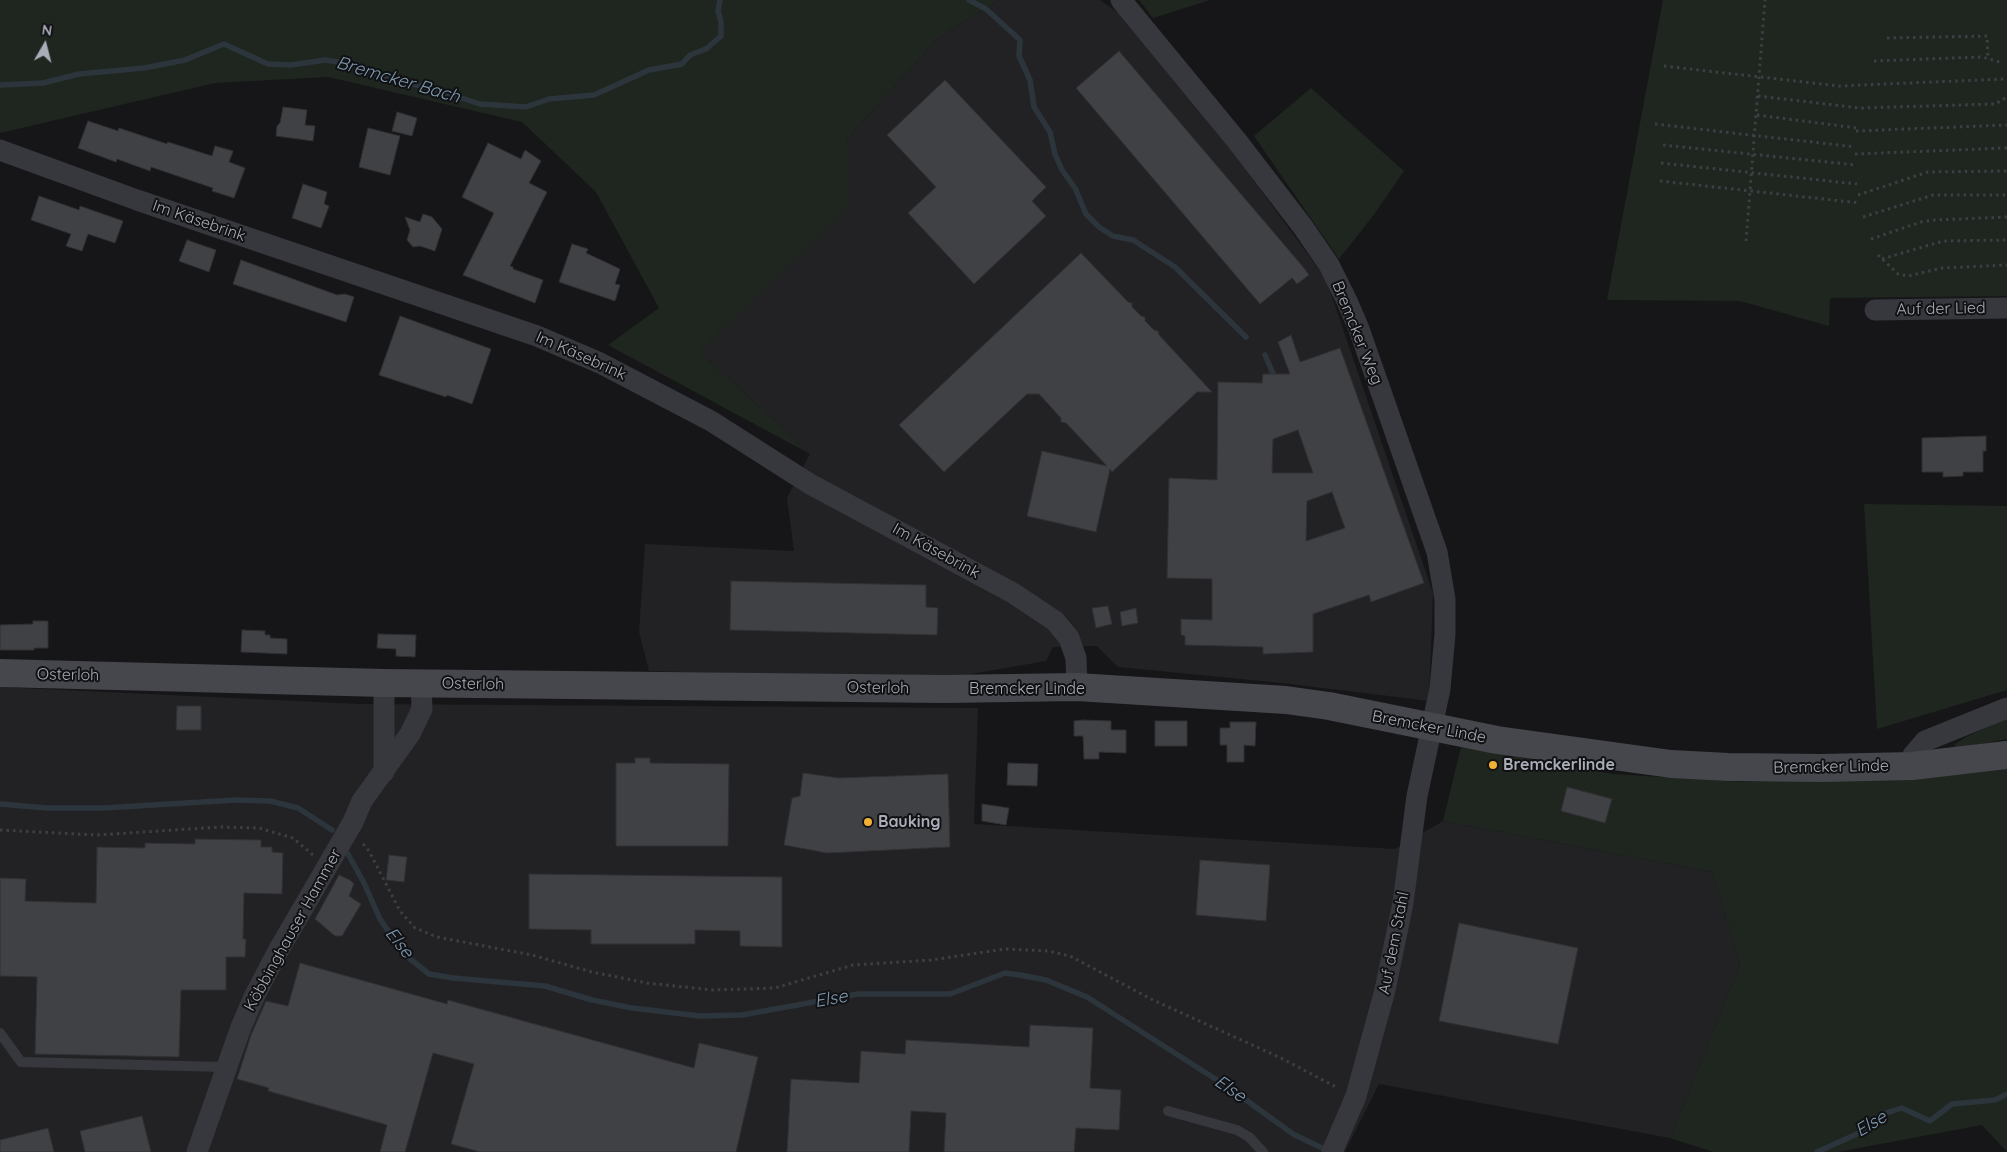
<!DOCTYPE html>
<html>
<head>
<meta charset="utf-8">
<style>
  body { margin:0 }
  #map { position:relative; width:2007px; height:1152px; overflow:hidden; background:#161618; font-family:Quicksand,sans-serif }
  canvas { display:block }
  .north { position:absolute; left:20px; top:20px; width:50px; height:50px; -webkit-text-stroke:4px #111113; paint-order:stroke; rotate:8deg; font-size:14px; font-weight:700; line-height:20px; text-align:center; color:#a8adb8 }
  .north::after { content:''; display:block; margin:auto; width:18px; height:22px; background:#a8adb8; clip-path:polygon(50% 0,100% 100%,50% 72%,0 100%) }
</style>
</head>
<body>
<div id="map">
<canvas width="2007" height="1152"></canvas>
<div class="north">N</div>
</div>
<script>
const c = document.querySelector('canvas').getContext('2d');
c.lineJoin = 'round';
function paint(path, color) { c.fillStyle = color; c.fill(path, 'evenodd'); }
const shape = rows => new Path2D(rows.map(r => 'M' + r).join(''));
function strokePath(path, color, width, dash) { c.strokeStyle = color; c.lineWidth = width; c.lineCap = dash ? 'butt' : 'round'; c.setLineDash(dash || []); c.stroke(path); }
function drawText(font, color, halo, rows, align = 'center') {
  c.font = font + ' Quicksand,sans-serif'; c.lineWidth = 4; c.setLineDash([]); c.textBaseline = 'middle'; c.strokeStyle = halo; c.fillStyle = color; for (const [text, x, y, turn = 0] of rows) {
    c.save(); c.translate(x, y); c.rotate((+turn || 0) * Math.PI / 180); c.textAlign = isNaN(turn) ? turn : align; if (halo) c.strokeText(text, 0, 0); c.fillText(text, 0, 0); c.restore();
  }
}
const built = shape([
  [999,0,1100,0,1127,19,1238,159,1326,279,1433,593,1429,701,1282,683,1118,667,1097,646,1053,647,1046,661,943,679,649,671,639,632,645,544,794,551,787,498,810,454,700,352,847,208,847,139,937,39],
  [0,687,359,704,978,708,974,824,1395,849,1443,821,1712,872,1740,964,1670,1138,1379,1084,1345,1152,0,1152]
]);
const green = shape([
  [0,0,999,0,937,39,847,139,848,208,700,352,810,454,608,345,659,308,596,192,522,122,328,77,215,83,0,133],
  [1139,0,1210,0,1153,18],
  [1663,0,2007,0,2007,296,1830,298,1829,326,1740,301,1607,300],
  [1311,88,1404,171,1373,216,1339,259,1254,136],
  [1864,504,2007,506,2007,690,1877,729],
  [2007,718,2007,739,1954,749,1955,744,1966,737],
  [1461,747,1613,774,1741,782,1924,776,2007,764,2007,1152,1982,1125,1838,1152,1713,1152,1670,1138,1740,964,1712,872,1443,821]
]);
const stream = shape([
  [969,0,986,9,1020,40,1019,56,1030,80,1034,107,1050,132,1055,154,1062,170,1075,188,1086,214,1099,227,1113,236,1133,240,1175,267,1246,337],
  [0,85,43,83,79,74,144,68,185,60,224,44,268,64,291,65,325,60,357,65,390,80,427,87,480,104,526,107,549,99,594,95,649,70,682,64,690,55,706,49,721,36,721,22,718,11,720,0],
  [1265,355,1275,378],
  [0,804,47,808,103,808,236,800,270,801,298,808,332,830],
  [348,854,364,883,380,919,404,954,429,974,453,978,545,986,592,1000,632,1008,700,1016,742,1015,858,994,950,994,1005,973,1020,975,1046,980,1087,997,1228,1087,1293,1134,1328,1151],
  [1817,1152,1857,1134,1883,1114,1902,1108,1930,1121,1952,1104,1995,1100,2007,1094]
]);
const building = shape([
  [1119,51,1304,268,1309,275,1297,284,1292,278,1260,304,1076,88,1119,51],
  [945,80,1046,187,1032,201,1046,216,974,284,908,213,936,187,887,135,945,80],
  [283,107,307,110,305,125,315,126,313,141,276,136,277,126,280,123,283,107],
  [397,112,417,118,412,136,392,131,397,112],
  [88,121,118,131,119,128,167,144,168,142,212,156,215,146,233,151,229,162,245,168,234,198,212,191,213,188,151,167,150,171,117,159,116,162,78,148,88,121],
  [368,128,400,136,390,175,359,167,368,128],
  [488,143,521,159,525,150,541,161,529,183,547,192,510,266,513,267,513,269,543,280,535,303,463,275,494,213,462,197,488,143],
  [303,184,327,192,324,204,329,206,321,228,292,218,303,184],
  [39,196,79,210,80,206,123,221,115,243,88,234,82,251,66,246,71,234,31,220,39,196],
  [423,214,432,217,442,229,435,251,420,246,413,247,407,240,410,230,405,217,420,222,423,214],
  [187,240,216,250,209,272,179,261,187,240],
  [572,244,588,249,586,253,620,269,615,284,620,285,615,301,559,282,572,244],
  [1081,253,1128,302,1132,303,1132,307,1141,316,1145,317,1145,321,1154,330,1158,331,1159,335,1212,392,1197,392,1112,472,1110,469,1096,532,1027,516,1042,451,1107,466,1066,423,1061,422,1061,418,1039,394,1027,394,944,472,899,425,1081,253],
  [241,260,337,295,345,294,354,297,346,322,233,284,241,260],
  [400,316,491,349,472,404,447,395,446,397,379,375,400,316],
  [1291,335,1300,362,1340,348,1424,583,1371,602,1369,595,1313,614,1313,652,1263,654,1263,647,1185,645,1185,636,1181,635,1181,619,1212,620,1212,579,1167,578,1169,478,1217,480,1218,382,1262,383,1263,374,1290,374,1278,342,1291,335],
  [1298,430,1313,473,1272,473,1273,439,1298,430],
  [1332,492,1345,528,1306,541,1307,501,1332,492],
  [1986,436,1986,451,1983,451,1983,472,1963,472,1963,476,1943,477,1943,472,1922,472,1922,438,1986,436],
  [731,581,926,585,926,607,938,608,937,635,730,630,731,581],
  [1108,606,1112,624,1096,628,1092,608,1108,606],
  [1136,608,1138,623,1122,626,1120,612,1136,608],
  [33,621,48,621,48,648,34,648,34,650,0,650,0,625,33,624,33,621],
  [242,630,265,631,265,635,270,635,270,638,287,639,287,654,241,652,242,630],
  [378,634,416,635,415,657,396,656,396,649,377,648,378,634],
  [177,706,201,706,201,730,176,730,177,706],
  [1083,720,1111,721,1111,730,1126,730,1126,753,1099,752,1099,759,1084,759,1083,736,1074,736,1074,721,1083,720],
  [1155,721,1187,721,1187,746,1155,746,1155,721],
  [1230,722,1256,722,1255,746,1244,745,1244,762,1227,762,1227,745,1220,745,1220,728,1230,728,1230,722],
  [635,758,650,758,650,763,729,764,728,846,616,846,616,763,635,763,635,758],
  [1008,763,1038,764,1037,786,1007,785,1008,763],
  [803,773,839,778,948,774,950,847,827,853,784,845,792,798,800,796,803,773],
  [1567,787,1612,799,1605,823,1561,811,1567,787],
  [982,804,1009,808,1006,825,982,821,982,804],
  [195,839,261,840,261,847,272,847,272,852,283,853,282,894,244,893,243,939,246,939,245,957,226,957,226,990,181,990,179,1057,35,1054,37,977,0,976,0,878,26,879,25,901,96,903,97,847,145,848,145,843,195,844,195,839],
  [389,855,407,857,404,882,386,880,389,855],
  [1200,860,1270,865,1266,921,1196,915,1200,860],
  [529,874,782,877,782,947,740,946,740,931,695,930,695,944,591,944,591,930,529,929,529,874],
  [339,875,350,880,354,884,349,896,361,904,342,936,335,936,315,919,339,875],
  [1459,923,1578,948,1558,1044,1439,1021,1459,923],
  [300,963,447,1004,448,1000,694,1068,699,1043,758,1057,736,1152,480,1152,451,1144,474,1064,433,1053,405,1152,380,1152,387,1125,268,1091,269,1088,237,1079,251,1035,266,1001,288,1006,300,963],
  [1030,1025,1093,1028,1090,1088,1121,1090,1119,1130,1076,1128,1074,1152,944,1152,946,1113,911,1111,909,1152,787,1152,791,1079,859,1083,861,1051,905,1054,906,1040,1029,1047,1030,1025],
  [142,1116,151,1152,85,1152,80,1131,142,1116],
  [48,1128,54,1152,0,1152,0,1140,48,1128]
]);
const path = shape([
  [1887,38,1987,36,1988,59],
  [1874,61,1982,57,2003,63],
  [1664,66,1839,86,2004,79],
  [1758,96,1860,108,1995,104,2007,97],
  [1757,115,1857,128],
  [1655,124,1855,147],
  [1856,131,2007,125],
  [1663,145,1856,165],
  [1855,154,2007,148],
  [1661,163,1857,184],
  [1660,181,1860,203],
  [1858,195,1928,172,2007,171],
  [1863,217,1933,195,2007,195],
  [1871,239,1921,222,1935,220,2007,217],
  [1746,241,1765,0],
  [1878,255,1898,274,1908,276,1942,268,2007,265],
  [1882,259,1943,241,2007,240],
  [0,830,97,835,220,827,259,828,293,838,313,855],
  [363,844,369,851,400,911,415,928,437,937,532,955,592,972,647,983,713,990,775,988,853,965,931,960,1005,949,1048,951,1070,956,1153,1000,1281,1058,1338,1088]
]);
const service = shape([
  [0,1033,21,1062,226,1067],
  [1168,1111,1237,1130,1249,1137,1263,1152]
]);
const minor = shape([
  [1121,0,1237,141,1303,227,1329,265,1347,301,1359,329,1437,552,1445,599,1445,634,1440,689,1417,796,1403,903,1385,990,1356,1096,1332,1152],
  [0,150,137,200,537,336,600,363,711,421,810,484,1013,593,1055,621,1069,638,1076,658,1077,687],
  [1875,310,2007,308],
  [384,683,384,772],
  [1912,766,1913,755,1925,741,2007,708],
  [197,1152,241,1027,255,995,278,951,353,822,362,801,410,734,422,709,421,683]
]);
const secondary = shape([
  [0,673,384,683,945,689,1077,687,1286,700,1329,706,1497,740,1671,764,1728,767,1822,768,1912,766,2007,755]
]);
const markers = [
  [1493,765,5,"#f2b134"],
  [868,822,5,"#f2b134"]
];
const streetNames = [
  ["Im Käsebrink",199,221,19],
  ["Auf der Lied",1941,309,-1],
  ["Bremcker Weg",1357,333,68],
  ["Im Käsebrink",581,356,24],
  ["Im Käsebrink",936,551,29],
  ["Osterloh",68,675,1],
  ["Osterloh",473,684,1],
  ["Osterloh",878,688,1],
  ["Bremcker Linde",1027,689],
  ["Bremcker Linde",1429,727,11],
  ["Bremcker Linde",1831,767,-1],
  ["Köbbinghauser Hammer",293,930,-61],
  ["Auf dem Stahl",1394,943,-79]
];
const poiNames = [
  ["Bremckerlinde",1503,765],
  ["Bauking",878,822]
];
const waterNames = [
  ["Bremcker Bach",398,80,16],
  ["Else",399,943,51],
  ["Else",831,999,-10],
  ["Else",1230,1089,34],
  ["Else",1871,1124,-31]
];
paint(built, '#222225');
paint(green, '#1e261f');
strokePath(stream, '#2c353c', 5.5);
paint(building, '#404145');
strokePath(building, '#303034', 1);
strokePath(path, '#3d3f44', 3, [2.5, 4]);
strokePath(service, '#37383d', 10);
strokePath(minor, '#37383d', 21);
strokePath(secondary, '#45474d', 28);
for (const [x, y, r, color] of markers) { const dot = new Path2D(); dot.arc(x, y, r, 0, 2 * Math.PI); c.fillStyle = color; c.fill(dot); strokePath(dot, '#111113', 2); }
drawText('16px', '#a8adb8', '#111113', streetNames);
drawText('bold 16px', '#a8adb8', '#111113', poiNames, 'left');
drawText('italic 18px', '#7f9bb3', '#111113', waterNames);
</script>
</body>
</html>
